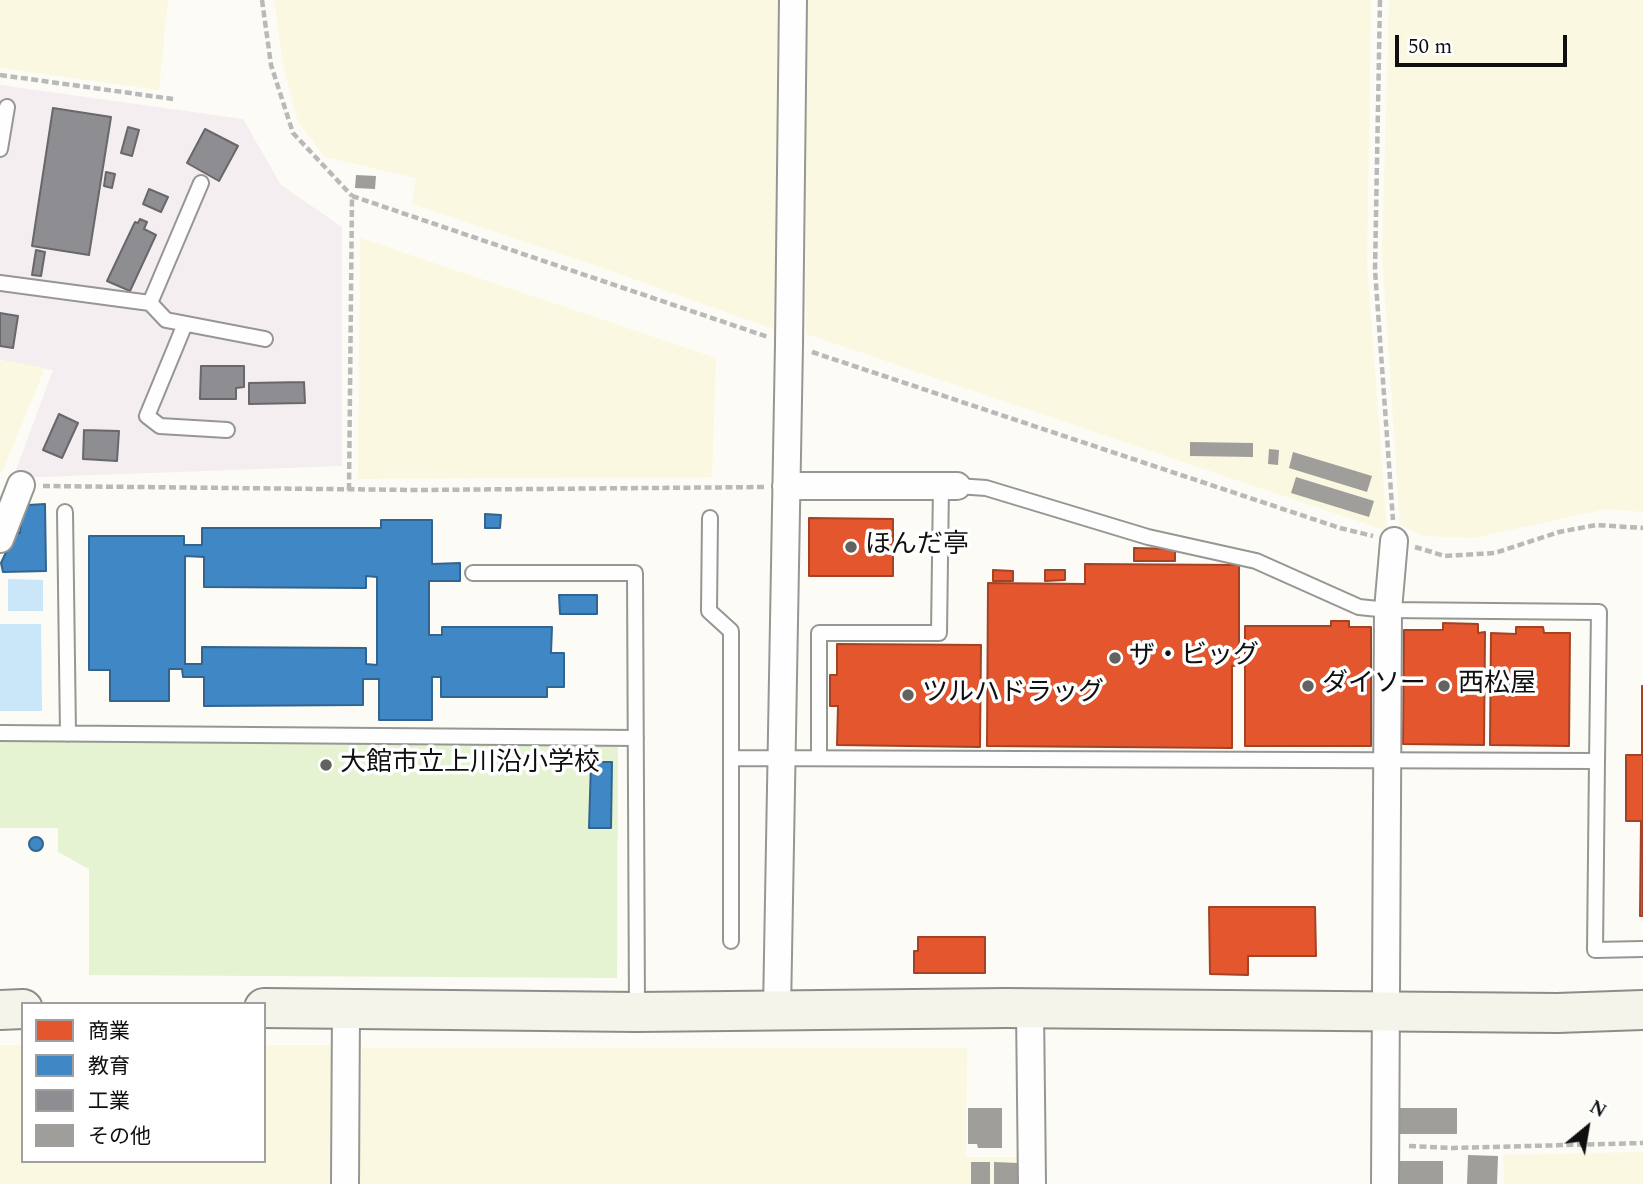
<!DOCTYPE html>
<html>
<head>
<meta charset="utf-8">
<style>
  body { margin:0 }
  #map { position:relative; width:1643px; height:1184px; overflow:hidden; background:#fcfbf5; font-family:Spectral,"Noto Sans JP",serif }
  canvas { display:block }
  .legend { position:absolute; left:21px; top:1002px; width:245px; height:161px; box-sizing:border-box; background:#fff; border:2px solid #9f9f9f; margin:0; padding:9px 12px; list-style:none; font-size:21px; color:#101010 }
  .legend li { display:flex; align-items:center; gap:14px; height:35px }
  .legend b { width:35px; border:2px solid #9f9f9f }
  .north { position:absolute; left:1552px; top:1093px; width:70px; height:70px; -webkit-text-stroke:5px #fff; paint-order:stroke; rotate:30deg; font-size:19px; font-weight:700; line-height:28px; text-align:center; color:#101010 }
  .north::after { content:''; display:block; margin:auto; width:24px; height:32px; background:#101010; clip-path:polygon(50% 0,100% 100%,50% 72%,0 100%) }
  .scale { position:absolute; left:1395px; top:35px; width:172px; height:32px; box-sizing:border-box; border:4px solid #101010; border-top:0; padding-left:9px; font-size:21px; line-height:24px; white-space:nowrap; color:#101010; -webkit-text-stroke:5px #fff; paint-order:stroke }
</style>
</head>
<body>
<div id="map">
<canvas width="1643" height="1184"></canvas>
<ul class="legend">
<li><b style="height:19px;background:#e4572e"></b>商業</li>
<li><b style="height:19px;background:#3f88c5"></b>教育</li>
<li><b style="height:19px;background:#8d8d92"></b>工業</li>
<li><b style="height:19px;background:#a09e9a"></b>その他</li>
</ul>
<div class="north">N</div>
<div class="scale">50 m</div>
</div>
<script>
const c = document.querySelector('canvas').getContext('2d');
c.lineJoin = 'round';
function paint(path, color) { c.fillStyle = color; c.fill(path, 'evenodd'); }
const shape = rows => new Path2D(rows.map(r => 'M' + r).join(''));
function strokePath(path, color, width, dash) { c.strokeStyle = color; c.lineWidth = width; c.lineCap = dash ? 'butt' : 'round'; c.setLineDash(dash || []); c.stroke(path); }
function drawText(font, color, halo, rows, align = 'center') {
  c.font = font + ' Spectral,"Noto Sans JP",serif'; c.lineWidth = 7; c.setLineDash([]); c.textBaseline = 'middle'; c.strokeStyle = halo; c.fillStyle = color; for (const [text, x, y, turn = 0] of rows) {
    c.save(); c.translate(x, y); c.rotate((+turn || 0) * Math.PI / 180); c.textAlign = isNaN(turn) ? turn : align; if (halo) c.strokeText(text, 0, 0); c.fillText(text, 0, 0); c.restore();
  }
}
const industrial = shape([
  [0,85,243,119,281,185,342,227,342,466,13,478,53,370,0,360]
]);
const farmland = shape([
  [0,0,168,0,159,90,0,68],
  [274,0,780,0,776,330,600,267,412,204,416,178,325,157,298,122,283,64],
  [805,0,1371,0,1367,263,1387,531,806,334],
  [1389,0,1643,0,1643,512,1606,509,1474,538,1422,536,1400,524,1382,255],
  [360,238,716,358,712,477,358,479],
  [0,360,45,368,2,472,0,472],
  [0,1045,23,1045,23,1161,264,1161,264,1045,334,1045,333,1184,0,1184],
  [362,1048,967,1048,966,1157,1021,1157,1022,1184,359,1184],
  [1643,1152,1643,1184,1504,1184,1503,1155]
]);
const green = shape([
  [0,741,618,745,617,978,89,975,89,869,58,852,58,828,0,828]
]);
const water = shape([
  [8,579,43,580,43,611,8,611],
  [0,624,41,624,42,711,0,711]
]);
const shops = shape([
  [809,518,893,519,893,576,809,576,809,518],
  [1134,548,1175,549,1175,561,1134,561,1134,548],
  [1085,564,1239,565,1239,665,1232,666,1232,748,987,746,988,583,1085,584,1085,564],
  [993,570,1013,571,1013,581,993,581,993,570],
  [1045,570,1065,570,1065,580,1045,581,1045,570],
  [1331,621,1349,621,1349,627,1371,627,1371,746,1245,746,1245,626,1331,626,1331,621],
  [1443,623,1478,624,1478,633,1485,632,1484,745,1403,744,1404,630,1443,630,1443,623],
  [1516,627,1543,627,1544,633,1570,633,1569,746,1490,745,1491,633,1516,634,1516,627],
  [837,644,981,645,980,747,837,745,838,706,830,706,830,675,837,675,837,644],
  [1642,686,1643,686,1643,916,1640,916,1641,821,1626,821,1626,755,1642,755,1642,686],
  [1209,907,1315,907,1316,956,1248,956,1248,975,1210,974,1209,907],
  [918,937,985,937,985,973,914,973,914,951,918,951,918,937]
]);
const schools = shape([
  [45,504,46,571,3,572,1,563,15,533,20,533,22,513,28,505,45,504],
  [485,514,501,515,500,528,485,528,485,514],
  [381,520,432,520,432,564,460,563,460,581,429,581,429,635,442,635,442,627,552,627,551,653,564,653,564,687,547,687,547,697,441,697,441,677,432,677,432,720,379,720,379,679,363,679,363,705,204,706,204,677,183,677,182,669,169,669,169,701,110,701,110,670,89,670,89,536,184,536,184,545,202,545,202,528,381,528,381,520],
  [185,556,204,557,204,587,366,588,366,576,377,577,377,665,366,664,366,648,202,647,202,664,185,664,185,556],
  [559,595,597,595,597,614,560,614,559,595],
  [591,762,612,762,611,828,589,828,591,762],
  '29 844a7 7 0 1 1 14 0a7 7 0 1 1-14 0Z'
]);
const industry = shape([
  [53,108,111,117,89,255,32,246,53,108],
  [128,127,139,130,132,156,121,153,128,127],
  [205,129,238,146,219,181,187,163,205,129],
  [106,172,115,174,112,188,104,186,106,172],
  [149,189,168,197,161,212,143,204,149,189],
  [140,219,147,222,144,229,156,235,130,291,107,281,135,222,138,223,140,219],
  [36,250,45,252,41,276,32,275,36,250],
  [0,313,18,316,13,348,0,346,0,313],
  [201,366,244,366,244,387,236,388,236,399,200,399,201,366],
  [304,382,305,403,249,404,249,383,304,382],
  [59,414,78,423,62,458,43,450,59,414],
  [84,430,119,431,117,461,83,459,84,430]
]);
const building = shape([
  [356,175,376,176,375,189,355,188],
  [1190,442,1253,443,1253,457,1190,456],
  [1269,449,1279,450,1278,465,1268,464],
  [1293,452,1372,476,1367,492,1289,468],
  [1296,477,1374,501,1369,517,1291,493],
  [968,1108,1002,1108,1002,1148,978,1148,977,1144,968,1144],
  [1399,1108,1457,1108,1457,1134,1399,1134],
  [1468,1155,1498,1156,1497,1184,1467,1184],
  [1398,1161,1443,1161,1443,1184,1398,1184],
  [971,1162,990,1162,990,1184,971,1184],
  [994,1162,1018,1163,1018,1184,994,1184]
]);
const path = shape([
  [262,0,271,65,293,133,352,196],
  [1380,0,1375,270,1393,520],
  [0,75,173,99],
  [812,352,1340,528,1373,536],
  [43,486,417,490,766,487],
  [349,490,352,196,768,337],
  [1415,547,1445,556,1495,553,1559,532,1596,525,1643,528],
  [1409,1146,1453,1148,1643,1143]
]);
const lane = shape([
  [0,149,7,107],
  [0,283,150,303,201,183],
  [150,303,166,320,265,339],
  [185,324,147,416,160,426,227,430],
  [957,486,986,488,1148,537,1256,561,1359,607,1388,610,1599,612,1597,761],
  [65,512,68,734],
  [710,518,709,611,731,631,731,941],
  [473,573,635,573,637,1011],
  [0,733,636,738],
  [819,757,819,633,939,633,941,485],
  [731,758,1597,761,1595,950,1643,949]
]);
const street = shape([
  [786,486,957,486],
  [0,539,21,485],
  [1030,1009,1032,1184],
  [777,1010,789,344,793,0],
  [345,1184,346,1008],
  [1385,1184,1388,610,1394,541]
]);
const secondary = shape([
  [264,1008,637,1012,1006,1008,1557,1013,1643,1010],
  [0,1010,23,1009]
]);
const markers = [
  [851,547,7,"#636260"],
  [1115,658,7,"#636260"],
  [1308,686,7,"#636260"],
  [1444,686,7,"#636260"],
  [908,695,7,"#636260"],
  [326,765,7,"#636260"]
];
const poiNames = [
  ["ほんだ亭",865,547],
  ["ザ・ビッグ",1129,658],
  ["ダイソー",1322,686],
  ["西松屋",1458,686],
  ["ツルハドラッグ",922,695],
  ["大館市立上川沿小学校",340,765]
];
paint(industrial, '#f4eef1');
paint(farmland, '#faf8e0');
paint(green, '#e5f3d3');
paint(water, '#c9e7f9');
paint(shops, '#e4572e');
strokePath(shops, '#a44225', 2);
paint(schools, '#3f88c5');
strokePath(schools, '#31648f', 2);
paint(industry, '#8d8d92');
strokePath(industry, '#68686b', 2);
paint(building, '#a09e9a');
strokePath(lane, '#969693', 18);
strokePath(street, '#969693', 30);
strokePath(secondary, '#8d8c8a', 42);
strokePath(path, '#b9b9b8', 4.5, [7, 3.5]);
strokePath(lane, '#fffefe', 14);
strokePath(street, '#fffefe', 26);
strokePath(secondary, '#f5f4eb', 38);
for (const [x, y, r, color] of markers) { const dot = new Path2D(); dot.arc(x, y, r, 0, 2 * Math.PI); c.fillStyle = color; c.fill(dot); strokePath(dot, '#fff', 2.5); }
drawText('26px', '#101010', '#fff', poiNames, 'left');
</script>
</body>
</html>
